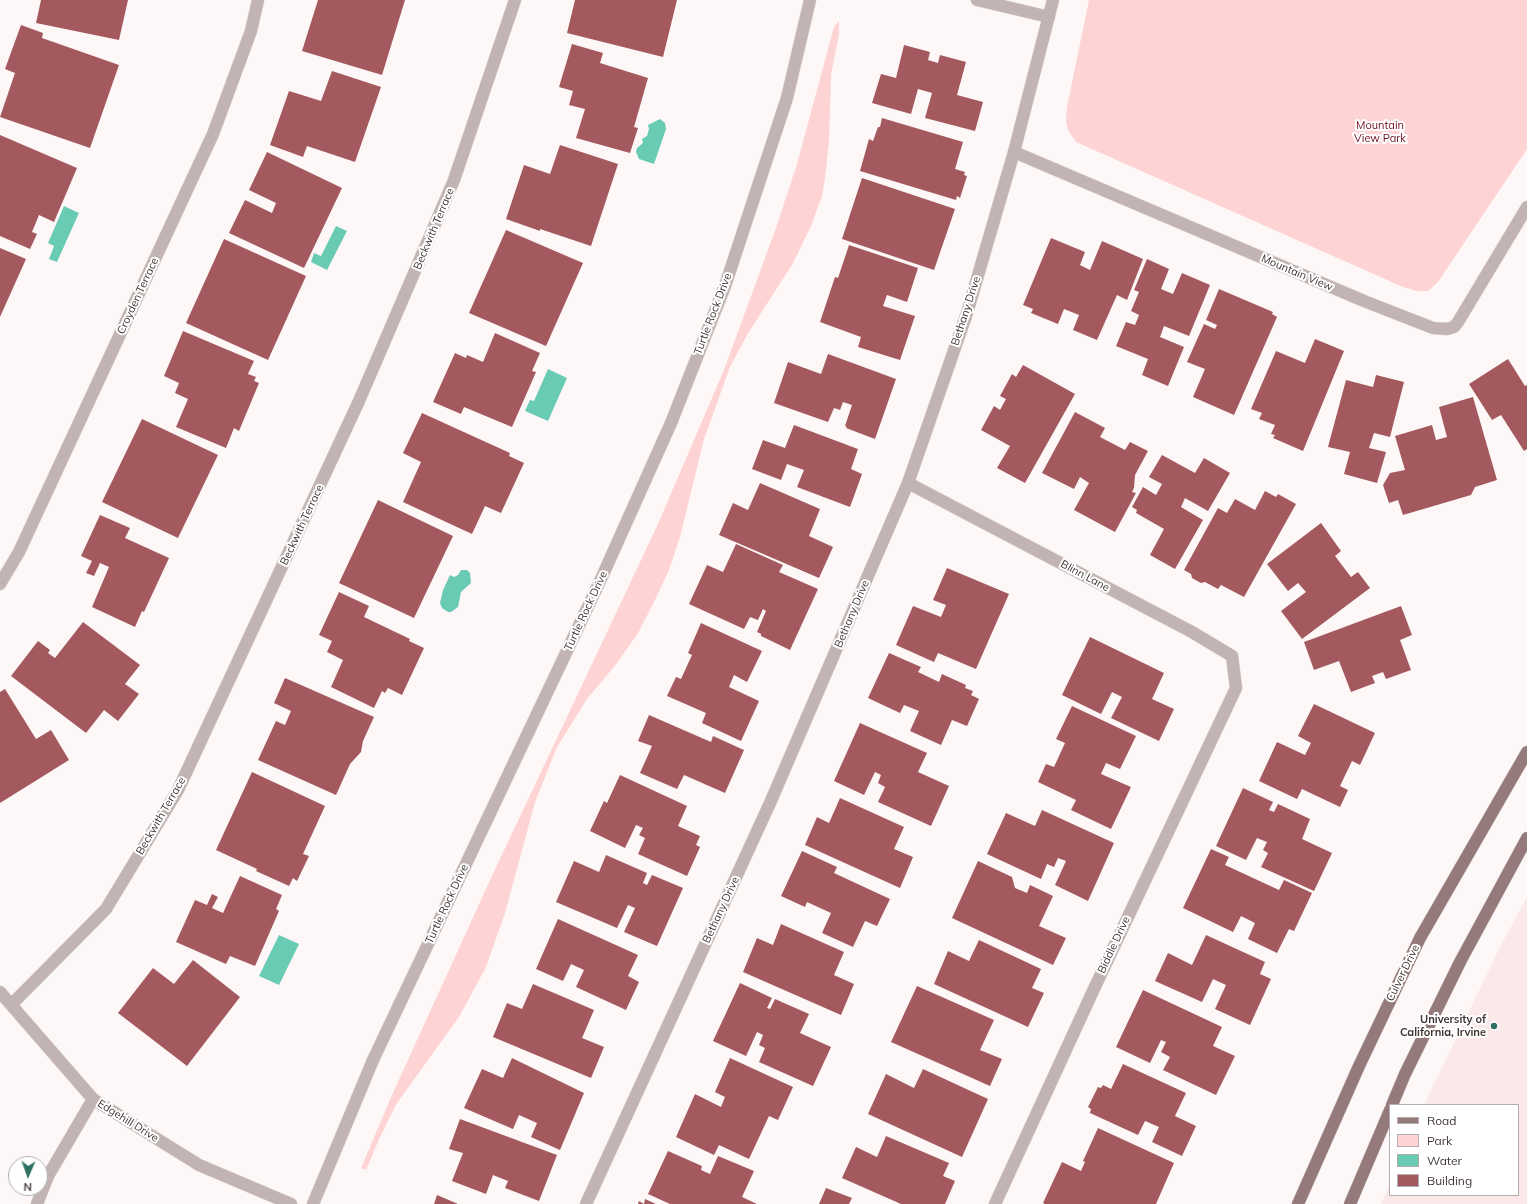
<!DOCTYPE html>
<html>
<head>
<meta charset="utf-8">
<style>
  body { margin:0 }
  #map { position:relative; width:1527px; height:1204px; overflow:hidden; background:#fef7f7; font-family:Mulish,sans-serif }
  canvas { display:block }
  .legend { position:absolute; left:1389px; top:1104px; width:130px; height:92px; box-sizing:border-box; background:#fff; border:1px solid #b3aeae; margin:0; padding:5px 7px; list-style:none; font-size:12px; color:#413434 }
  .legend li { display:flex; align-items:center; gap:8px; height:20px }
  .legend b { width:20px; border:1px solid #b3aeae }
  .north { position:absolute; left:8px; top:1156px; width:40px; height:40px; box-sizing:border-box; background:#fff; border:1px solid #b3aeae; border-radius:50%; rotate:182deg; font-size:11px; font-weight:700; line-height:16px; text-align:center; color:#413434 }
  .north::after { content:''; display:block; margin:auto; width:14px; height:18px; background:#2e7163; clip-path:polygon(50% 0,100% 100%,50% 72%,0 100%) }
</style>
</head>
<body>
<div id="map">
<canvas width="1527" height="1204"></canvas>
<ul class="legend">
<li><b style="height:5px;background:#947a7b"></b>Road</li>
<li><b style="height:11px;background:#fdd3d4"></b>Park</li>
<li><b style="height:11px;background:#6acbb5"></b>Water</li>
<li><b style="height:11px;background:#a4595f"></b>Building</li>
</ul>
<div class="north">N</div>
</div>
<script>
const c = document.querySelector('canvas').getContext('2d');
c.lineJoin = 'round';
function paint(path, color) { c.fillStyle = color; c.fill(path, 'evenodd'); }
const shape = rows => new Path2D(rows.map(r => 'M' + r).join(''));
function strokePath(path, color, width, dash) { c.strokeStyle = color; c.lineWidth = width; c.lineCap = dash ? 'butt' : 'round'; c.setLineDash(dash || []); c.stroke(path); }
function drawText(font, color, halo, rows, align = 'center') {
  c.font = font + ' Mulish,sans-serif'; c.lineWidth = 4; c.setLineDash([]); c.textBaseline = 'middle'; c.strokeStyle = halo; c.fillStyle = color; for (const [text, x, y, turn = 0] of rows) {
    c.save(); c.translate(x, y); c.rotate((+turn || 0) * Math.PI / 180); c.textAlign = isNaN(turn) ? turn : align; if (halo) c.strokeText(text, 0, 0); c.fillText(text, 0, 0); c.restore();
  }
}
const built = shape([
  [1527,897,1527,1204,1381,1204,1390,1183,1390,1195,1518,1195,1518,1105,1424,1105,1500,947]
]);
const green = shape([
  [1089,0,1527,0,1527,149,1438,282,1428,291,1417,291,1403,287,1076,142,1068,130,1066,121,1067,107],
  [839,21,839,34,831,75,829,142,825,178,822,196,811,226,793,263,747,335,730,367,704,439,680,537,669,570,654,602,638,633,617,663,587,699,557,747,535,802,505,913,486,967,459,1017,397,1103,380,1137,366,1170,361,1168,392,1095,491,878,658,524,724,370,776,228,797,164,834,27]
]);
const water = shape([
  [660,119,665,123,666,129,654,164,639,159,636,152,637,148,643,143,642,139,647,136,649,129,648,125],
  [64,206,79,213,57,262,49,259,54,246,48,243],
  [336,226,347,231,327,270,311,262,314,253,321,256],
  [548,369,567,378,548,421,525,411,530,400,534,401],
  [461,570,467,570,470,573,471,583,461,592,458,607,451,612,448,612,442,608,440,603,443,590,450,575,454,577,458,575],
  [279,935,299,944,279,985,259,976]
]);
const building = shape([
  [41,0,128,0,119,40,36,23],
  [318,0,405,0,382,75,302,51],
  [575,0,677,0,663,57,567,33],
  [21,25,43,33,42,38,119,65,90,148,0,117,15,73,5,69],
  [572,44,603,53,600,63,648,78,634,127,638,128,630,153,576,138,585,109,569,105,573,91,559,87],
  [904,45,930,52,928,60,938,63,940,55,966,62,957,95,983,102,975,131,925,118,932,93,918,89,911,114,872,103,881,74,896,78],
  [332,71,381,87,355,162,307,146,303,157,270,145,289,91,321,101],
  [882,118,963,142,955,169,965,172,964,175,967,176,960,198,957,196,956,200,860,171,869,139,873,141,878,127,880,127],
  [0,135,77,168,54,222,39,215,32,232,37,234,30,249,0,236],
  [560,145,618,164,591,246,540,229,540,231,506,219,524,165,550,174],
  [267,152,342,188,304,268,229,233,245,200,272,213,276,203,249,190],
  [862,178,955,209,934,270,842,239],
  [506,230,583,263,546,346,469,313],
  [1051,238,1085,252,1080,265,1090,270,1102,241,1143,259,1127,300,1117,295,1097,340,1073,330,1079,315,1064,309,1058,324,1031,313,1033,309,1023,305],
  [224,239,306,276,268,360,186,323],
  [849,245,918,268,907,302,887,295,883,306,915,316,900,360,858,347,861,337,820,322,835,277,838,278],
  [0,248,26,259,0,317],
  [1147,259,1169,269,1161,289,1173,294,1182,273,1210,285,1189,336,1164,326,1160,337,1184,347,1168,386,1142,375,1148,359,1116,346,1126,322,1135,325,1139,315,1131,311,1139,292,1134,290],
  [1219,289,1273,312,1272,314,1277,317,1234,415,1193,397,1205,369,1187,362,1204,324,1215,329,1217,325,1206,320],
  [183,331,254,361,248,374,256,377,254,381,259,383,239,431,234,428,226,448,176,427,188,399,175,393,179,383,164,376],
  [495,333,540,353,532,371,536,372,512,427,464,407,461,414,433,402,455,353,466,358,467,355,483,362],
  [1315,339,1344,351,1303,451,1273,438,1275,435,1271,434,1275,425,1259,419,1262,413,1251,409,1276,351,1305,363],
  [828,354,896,379,875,439,846,428,847,427,845,426,852,405,843,402,840,410,834,408,828,422,774,403,788,362,821,374],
  [1508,359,1525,386,1527,385,1527,449,1524,451,1501,415,1492,420,1469,384],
  [1023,365,1075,394,1025,483,997,468,1010,446,981,430,994,406,1000,410,1006,399,1000,396,1012,374,1016,377],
  [1376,375,1404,382,1390,437,1374,433,1369,448,1386,452,1377,483,1344,474,1350,452,1328,447,1346,380,1373,387],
  [1473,397,1497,480,1475,487,1471,495,1403,515,1398,500,1389,503,1383,485,1390,473,1405,470,1395,436,1432,425,1436,440,1447,437,1439,407],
  [1075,412,1105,428,1100,437,1125,450,1130,442,1148,451,1135,475,1134,488,1132,492,1136,493,1115,532,1074,510,1089,483,1080,477,1074,489,1042,473],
  [422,413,510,453,509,456,524,463,501,513,485,506,472,534,403,502,421,462,403,453],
  [142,419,218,455,178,538,102,502],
  [794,425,858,449,851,469,862,474,850,507,797,487,804,470,787,464,781,480,752,469,763,440,785,448],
  [1162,455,1195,473,1204,458,1230,473,1208,511,1185,498,1181,507,1203,520,1175,569,1150,555,1164,529,1136,513,1137,510,1132,507,1143,487,1156,495,1162,484,1149,477],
  [760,483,820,509,809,536,833,547,819,578,719,535,733,503,748,510],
  [1265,491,1276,497,1278,494,1296,504,1244,597,1221,585,1218,589,1205,582,1201,583,1192,578,1191,574,1184,570,1218,508,1227,513,1235,499,1255,510],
  [378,500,453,536,414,618,339,583],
  [100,515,130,528,125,538,169,558,144,612,142,611,135,627,92,607,109,567,100,563,94,576,86,573,92,561,81,556],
  [1321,523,1341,551,1335,556,1351,577,1358,572,1370,588,1302,639,1281,611,1306,592,1298,583,1288,591,1267,564],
  [736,544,783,565,779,572,818,589,790,650,761,636,761,634,757,632,766,611,763,609,758,620,750,617,744,629,689,604,707,565,723,572],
  [947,568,1009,594,976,669,938,653,934,662,896,645,913,606,941,617,946,605,933,600],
  [339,592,369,606,364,617,410,639,409,641,424,648,402,695,388,688,385,693,382,691,374,708,331,687,343,660,327,652,332,641,319,635],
  [1401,606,1412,635,1400,640,1411,670,1386,679,1383,672,1372,676,1375,683,1351,692,1339,661,1314,670,1304,642],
  [83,622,140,665,125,684,139,694,118,721,104,710,86,733,11,676,38,641,50,650,48,653,55,658],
  [701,623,762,651,747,682,734,675,729,687,759,701,741,741,702,723,706,713,667,696,676,677,681,679,692,655,688,653],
  [1090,637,1164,673,1152,699,1174,709,1159,741,1111,718,1122,697,1112,692,1101,714,1062,695],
  [889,653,921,667,918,672,939,682,942,674,966,685,965,688,973,691,971,695,979,699,967,726,952,720,941,745,910,731,919,711,904,705,900,713,868,698],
  [285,678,374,717,363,741,361,752,350,764,336,795,258,760,276,721,285,725,291,711,274,703],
  [5,689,36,739,51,730,69,760,0,803,0,692],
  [1314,704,1375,733,1360,765,1352,761,1340,786,1348,790,1340,807,1302,789,1297,799,1259,781,1277,742,1305,755,1311,743,1298,736],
  [1072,706,1136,736,1120,769,1106,763,1101,774,1131,787,1111,829,1071,810,1076,800,1038,782,1046,764,1054,767,1065,743,1056,739],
  [649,715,711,742,713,736,744,750,725,793,684,775,677,789,640,773,652,746,638,741],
  [860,723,927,753,918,772,949,786,931,826,878,802,885,787,878,783,881,775,875,772,864,795,834,781],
  [252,772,325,806,303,854,309,856,297,881,293,878,289,886,256,871,257,869,216,850],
  [620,775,687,806,678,826,700,836,696,845,700,847,687,876,638,854,645,838,639,835,643,828,636,825,625,848,590,831,604,801,607,803],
  [1243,788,1273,802,1269,810,1274,812,1278,804,1310,819,1302,839,1332,853,1314,891,1261,867,1268,853,1263,850,1267,842,1257,838,1246,860,1216,846],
  [840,798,904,827,894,849,913,857,900,888,805,845,817,817,829,823],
  [1042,810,1114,843,1088,901,1055,885,1066,861,1058,858,1054,867,1047,864,1041,879,987,854,1006,813,1035,826],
  [1211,849,1229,857,1225,865,1279,890,1284,880,1312,893,1294,931,1289,929,1277,953,1248,939,1255,923,1241,916,1233,932,1183,908],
  [802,851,837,867,834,873,890,899,877,926,865,921,853,947,822,933,831,913,807,902,805,907,781,896],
  [606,855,647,873,643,883,647,885,652,875,683,888,657,946,624,932,635,908,628,905,617,928,556,902,574,861,599,872],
  [978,861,1012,877,1015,888,1027,893,1030,885,1053,896,1039,926,1066,938,1053,965,952,918],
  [240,876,282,895,276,909,279,911,255,966,230,956,226,964,176,942,195,900,207,905,212,894,218,897,212,908,223,913],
  [558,919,638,955,628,976,639,982,626,1010,576,987,584,970,571,964,563,981,536,969],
  [781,924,844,952,834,975,854,984,841,1015,743,972,757,938,773,945],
  [1206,935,1265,962,1260,974,1271,979,1250,1025,1215,1009,1226,985,1213,979,1202,1002,1155,981,1168,953,1192,965],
  [979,940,1041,969,1032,988,1044,993,1028,1027,934,984,948,951,969,961],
  [193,960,240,997,187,1066,118,1013,153,968,174,984],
  [740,983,772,998,767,1008,770,1009,775,999,809,1014,800,1033,831,1047,813,1086,759,1062,765,1048,759,1045,763,1035,757,1032,746,1056,713,1041],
  [533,984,594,1010,582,1038,604,1047,591,1078,493,1037,507,1003,522,1009],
  [917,986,994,1020,980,1050,1002,1059,990,1086,891,1042],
  [1143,990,1222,1027,1213,1046,1235,1056,1216,1095,1163,1070,1170,1057,1161,1052,1166,1042,1161,1040,1150,1063,1116,1047],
  [512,1058,584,1093,560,1150,531,1137,537,1123,519,1115,513,1129,464,1108,482,1069,503,1078],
  [730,1058,793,1087,778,1120,769,1116,749,1159,719,1145,714,1155,676,1137,695,1094,721,1107,725,1097,715,1092],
  [1123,1064,1186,1093,1175,1116,1196,1126,1182,1156,1152,1142,1159,1127,1145,1121,1138,1135,1090,1113,1091,1109,1088,1107,1098,1087,1101,1088,1103,1085,1111,1089],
  [923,1069,988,1099,962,1157,868,1114,886,1074,914,1088],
  [460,1119,557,1155,539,1201,505,1188,508,1181,493,1175,486,1194,452,1181,463,1153,449,1149],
  [1098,1128,1174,1163,1156,1204,1045,1204,1043,1203,1062,1162,1081,1171,1085,1162,1083,1161],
  [886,1136,949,1163,943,1176,955,1181,945,1204,901,1204,842,1178,856,1147,877,1157],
  [668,1151,702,1166,701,1170,710,1174,718,1156,754,1171,742,1197,757,1204,670,1204,648,1194],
  [826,1188,852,1198,849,1204,819,1204],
  [437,1195,458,1204,434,1204],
  [645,1199,656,1204,638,1204,639,1201,644,1204]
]);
const minor = shape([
  [977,0,1049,17],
  [1014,152,1364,301,1433,328,1447,329,1454,327,1458,322,1527,207],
  [908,483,1192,632,1232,656,1236,688,1093,991,995,1204],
  [0,584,19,552,213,134,251,31,258,0],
  [0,992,93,1099,199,1165,291,1204],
  [11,1005,106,909,178,790,359,401,454,180,515,0],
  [37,1204,48,1176,93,1099],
  [313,1204,373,1060,601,579,671,423,725,286,787,98,810,0],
  [586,1204,770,803,908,483,967,313,1014,152,1053,0]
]);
const major = shape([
  [1392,1105,1405,1074,1460,962,1527,838],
  [1298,1204,1359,1066,1420,938,1527,752],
  [1350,1204,1390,1110]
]);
const markers = [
  [1494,1026,4,"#2e7163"]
];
const parkNames = [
  ["Mountain",1380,126],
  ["View Park",1380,139]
];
const streetNames = [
  ["Beckwith Terrace",434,229,-67],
  ["Mountain View",1297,273,23],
  ["Croyden Terrace",138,296,-65],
  ["Bethany Drive",966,311,-72],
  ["Turtle Rock Drive",713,314,-69],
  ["Beckwith Terrace",302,525,-65],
  ["Blinn Lane",1085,576,28],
  ["Turtle Rock Drive",586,611,-65],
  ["Bethany Drive",852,614,-67],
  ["Beckwith Terrace",161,816,-60],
  ["Turtle Rock Drive",447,904,-65],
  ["Bethany Drive",721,910,-65],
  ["Biddle Drive",1114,945,-65],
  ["Culver Drive",1403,973,-64],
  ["Edgehill Drive",128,1121,32]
];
const poiNames = [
  ["University of",1486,1020],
  ["California, Irvine",1486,1033]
];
paint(built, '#fbe9ea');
paint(green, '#fdd3d4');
paint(water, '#6acbb5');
paint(building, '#a4595f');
strokePath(minor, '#dcd4d4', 13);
strokePath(major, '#dcd4d4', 13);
strokePath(minor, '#c3b4b4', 12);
strokePath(major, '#947a7b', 12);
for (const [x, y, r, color] of markers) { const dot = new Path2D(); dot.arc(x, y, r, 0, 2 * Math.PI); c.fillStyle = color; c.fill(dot); strokePath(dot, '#fff', 1.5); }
drawText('11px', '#700f24', '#fff', parkNames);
drawText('11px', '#413434', '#fff', streetNames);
drawText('bold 11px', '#413434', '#fff', poiNames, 'right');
</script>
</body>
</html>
